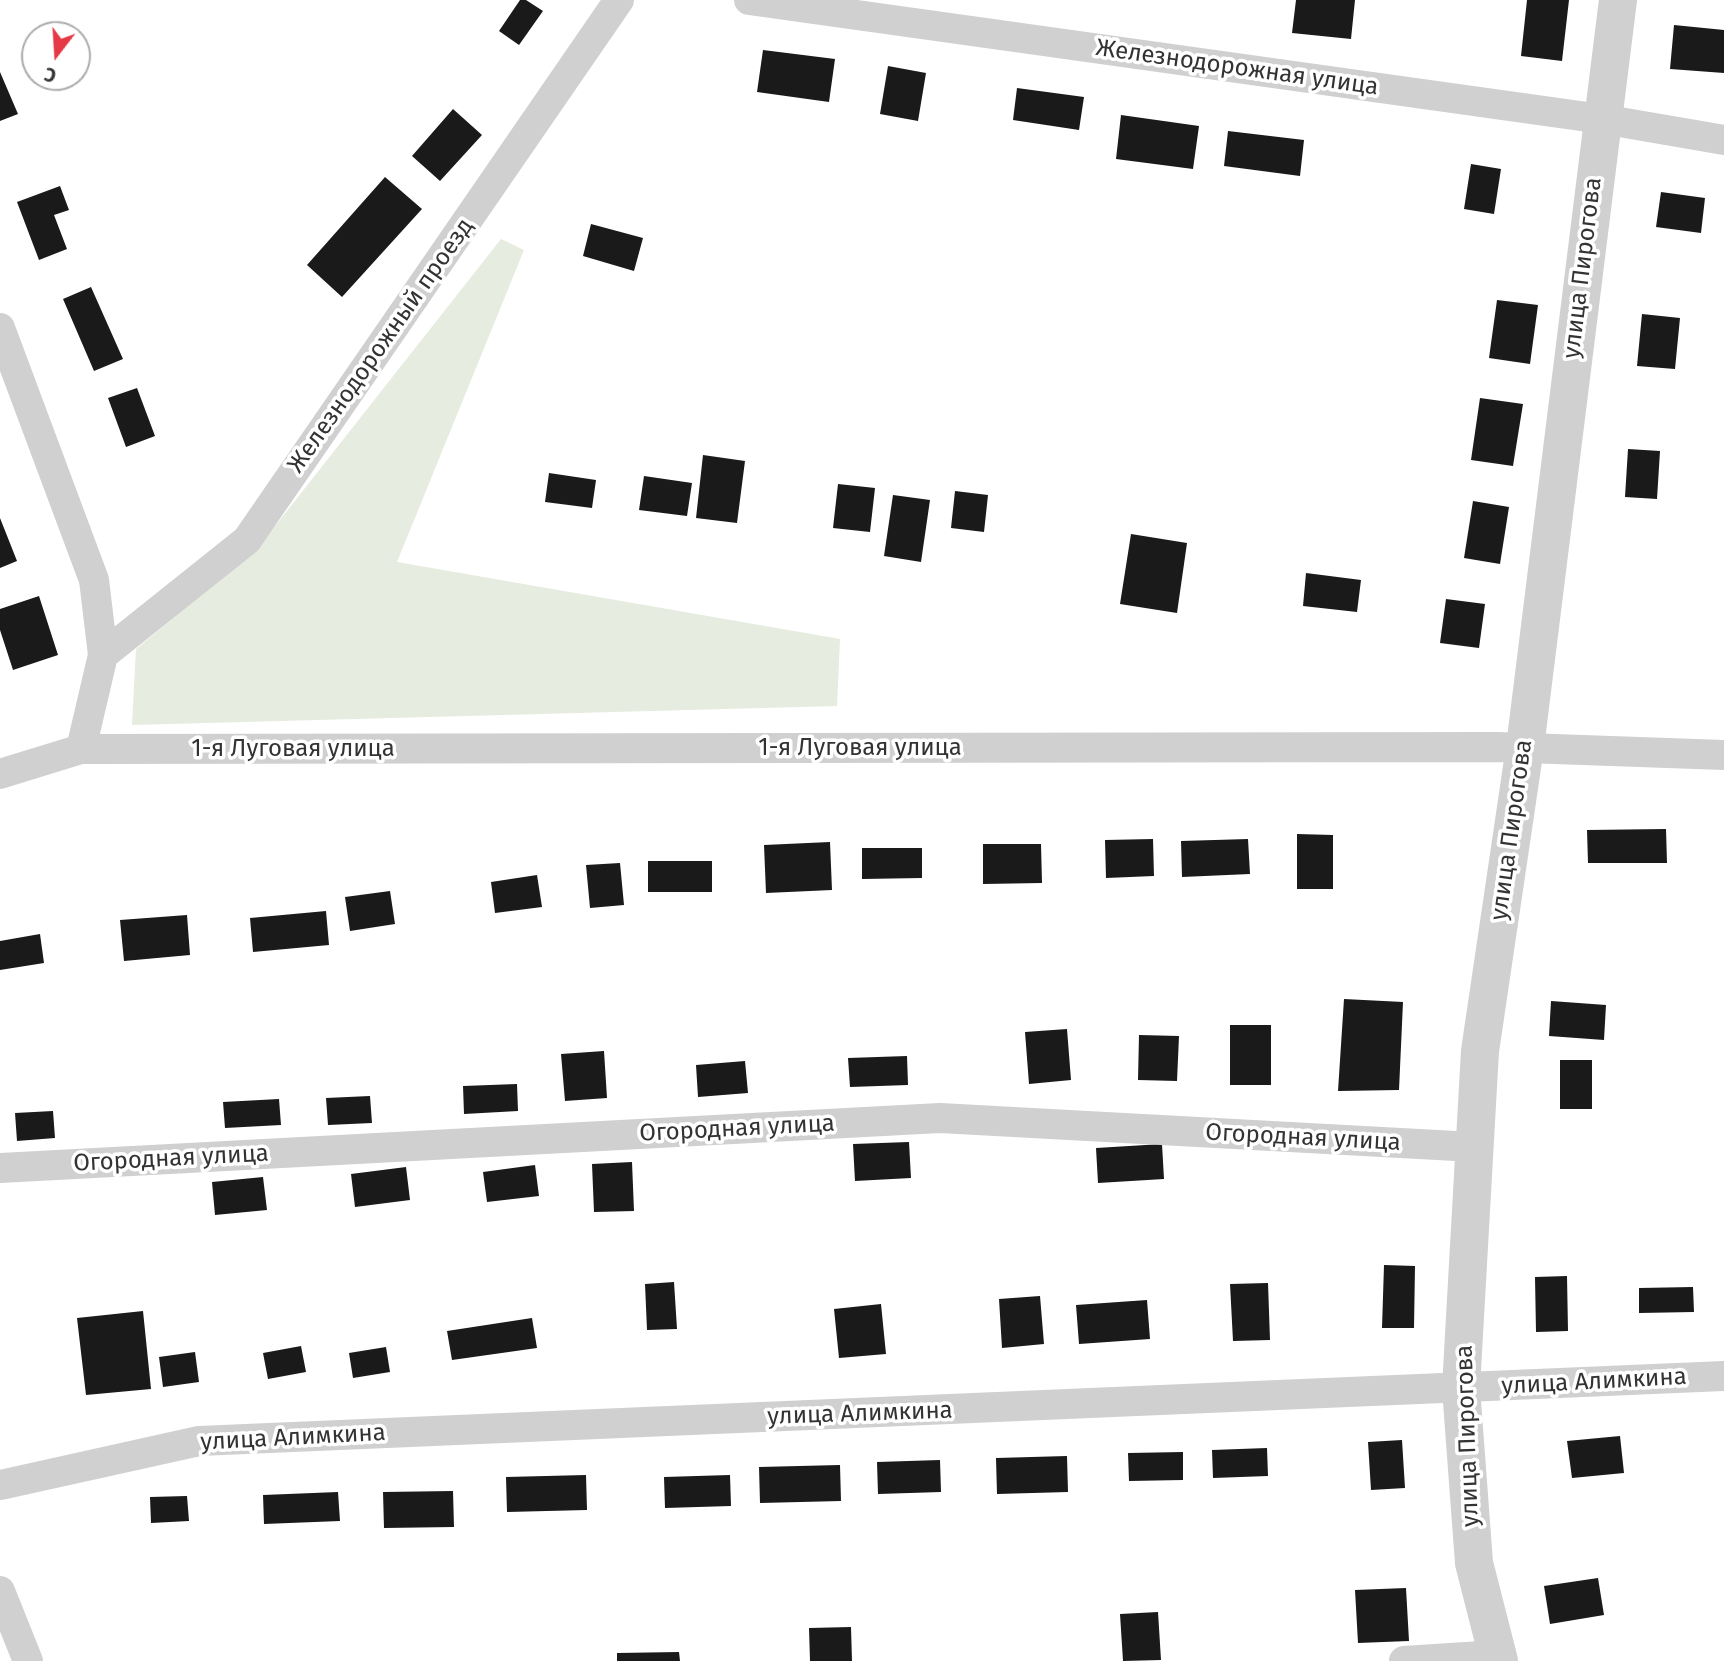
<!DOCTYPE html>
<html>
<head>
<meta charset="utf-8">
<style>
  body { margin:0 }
  #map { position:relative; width:1724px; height:1661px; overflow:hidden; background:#fff; font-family:"Fira Sans",sans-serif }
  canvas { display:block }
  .north { position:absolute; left:21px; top:21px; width:70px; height:70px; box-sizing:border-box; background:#fff; border:2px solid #adadad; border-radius:50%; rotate:197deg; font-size:19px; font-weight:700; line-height:28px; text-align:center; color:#333 }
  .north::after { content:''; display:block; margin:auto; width:24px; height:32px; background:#e63946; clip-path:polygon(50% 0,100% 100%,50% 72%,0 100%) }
</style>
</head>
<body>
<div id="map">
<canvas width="1724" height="1661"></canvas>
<div class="north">С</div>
</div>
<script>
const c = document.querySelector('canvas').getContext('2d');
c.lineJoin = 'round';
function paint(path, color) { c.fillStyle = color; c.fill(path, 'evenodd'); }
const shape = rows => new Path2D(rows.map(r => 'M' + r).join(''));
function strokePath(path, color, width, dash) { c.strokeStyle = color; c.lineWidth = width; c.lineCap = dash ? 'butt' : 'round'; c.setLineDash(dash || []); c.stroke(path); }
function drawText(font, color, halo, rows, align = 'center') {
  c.font = font + ' "Fira Sans",sans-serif'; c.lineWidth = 7; c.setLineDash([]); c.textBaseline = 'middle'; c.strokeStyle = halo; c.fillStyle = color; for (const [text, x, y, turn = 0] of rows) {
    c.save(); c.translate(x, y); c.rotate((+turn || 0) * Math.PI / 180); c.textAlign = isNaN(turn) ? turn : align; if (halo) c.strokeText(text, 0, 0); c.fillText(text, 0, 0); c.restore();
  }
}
const green = shape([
  [501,239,524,250,397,562,840,639,837,706,132,725,136,649,257,549]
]);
const building = shape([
  [520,0,526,0,543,11,519,45,499,31],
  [1296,0,1355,0,1351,39,1292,33],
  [1527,0,1569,0,1562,61,1521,56],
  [1674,25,1724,30,1724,73,1670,69],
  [763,50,835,59,829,102,757,92],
  [888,66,926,73,918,121,880,114],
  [0,72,18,114,0,121],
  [1017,88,1084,97,1079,130,1013,120],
  [453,109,482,135,440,181,412,156],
  [1121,115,1199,126,1193,169,1116,159],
  [1228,131,1304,140,1300,176,1224,166],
  [1471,164,1501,169,1494,214,1464,209],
  [385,177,422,209,342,297,307,265],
  [60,186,69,210,54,215,67,249,39,260,17,202],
  [1661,192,1705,198,1701,233,1656,227],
  [591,224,643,238,634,271,583,256],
  [91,287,123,359,94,371,63,299],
  [1497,300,1538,305,1530,364,1489,358],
  [1642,314,1680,318,1675,369,1637,366],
  [137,388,155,436,126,447,108,398],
  [1480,398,1523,404,1513,466,1471,460],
  [1628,449,1660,451,1657,499,1625,497],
  [703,455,745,461,737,523,696,518],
  [549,473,596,480,592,508,545,502],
  [644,476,692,483,687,516,639,510],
  [838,484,875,488,870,532,833,528],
  [955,491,988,495,984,532,951,528],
  [893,495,930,500,921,562,884,556],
  [1473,501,1509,507,1500,564,1464,558],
  [0,518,17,561,0,568],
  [1131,534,1187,543,1177,613,1120,604],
  [1306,573,1361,580,1357,612,1303,606],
  [39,596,58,655,13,670,0,630,0,609],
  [1446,599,1485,604,1479,648,1440,643],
  [1666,829,1667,863,1588,863,1587,830],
  [1297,834,1333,835,1333,889,1297,889],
  [1153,839,1154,876,1106,878,1105,840],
  [1248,839,1250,874,1182,877,1181,841],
  [830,842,832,890,766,893,764,845],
  [983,844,1041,844,1042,883,983,884],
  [862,848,922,848,922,878,862,879],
  [648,861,712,861,712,892,648,892],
  [620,863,624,905,590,908,586,865],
  [537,875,542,907,495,913,491,882],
  [390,891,395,924,350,931,345,897],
  [326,911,329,945,253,952,250,918],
  [187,915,190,955,124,961,120,920],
  [40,934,44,963,0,970,0,941],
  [1344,999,1403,1002,1399,1090,1338,1091],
  [1551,1001,1606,1005,1604,1040,1549,1036],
  [1230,1025,1271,1025,1271,1085,1230,1085],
  [1067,1029,1071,1080,1029,1084,1025,1032],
  [1139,1035,1179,1036,1177,1081,1138,1080],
  [604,1051,607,1098,565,1101,561,1054],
  [907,1056,908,1085,850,1087,848,1058],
  [1560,1060,1592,1060,1592,1109,1560,1109],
  [745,1061,748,1093,698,1097,696,1065],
  [517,1084,518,1111,464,1114,463,1086],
  [370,1096,372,1123,328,1125,326,1098],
  [279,1099,281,1125,225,1128,223,1102],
  [53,1111,55,1138,17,1141,15,1113],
  [909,1142,911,1178,855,1181,853,1144],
  [1162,1144,1164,1179,1098,1183,1096,1148],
  [632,1162,634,1211,594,1212,592,1164],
  [535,1165,539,1196,487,1202,483,1172],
  [406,1167,410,1200,355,1207,351,1174],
  [263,1177,267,1210,215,1215,212,1182],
  [1384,1265,1415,1266,1414,1328,1382,1328],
  [1567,1276,1568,1331,1536,1332,1535,1277],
  [674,1282,677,1329,647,1330,645,1284],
  [1268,1283,1270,1340,1233,1341,1230,1284],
  [1693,1287,1694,1312,1639,1313,1639,1288],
  [1040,1296,1044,1344,1002,1348,999,1299],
  [1147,1300,1150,1339,1079,1344,1076,1305],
  [881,1304,886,1354,839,1358,834,1309],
  [143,1311,151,1389,86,1395,77,1318],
  [532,1318,537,1348,452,1360,447,1331],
  [301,1346,306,1372,268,1379,263,1353],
  [386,1347,390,1372,353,1378,349,1353],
  [195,1352,199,1382,163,1387,159,1357],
  [1620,1436,1624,1473,1572,1478,1567,1441],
  [1402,1440,1405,1488,1371,1490,1368,1442],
  [1267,1448,1268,1476,1213,1478,1212,1450],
  [1183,1452,1183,1480,1129,1481,1128,1453],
  [1067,1456,1068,1492,997,1494,996,1458],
  [940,1460,941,1492,878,1494,877,1462],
  [840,1465,841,1501,760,1503,759,1467],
  [586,1475,587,1510,507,1512,506,1477],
  [730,1475,731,1506,665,1508,664,1477],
  [453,1491,454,1527,384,1528,383,1492],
  [338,1492,340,1521,264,1524,263,1495],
  [187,1496,189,1521,151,1523,150,1497],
  [1598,1578,1604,1615,1550,1624,1544,1586],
  [1406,1588,1409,1641,1358,1643,1355,1590],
  [1158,1612,1161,1660,1123,1661,1120,1614],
  [851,1627,852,1661,810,1661,809,1628],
  [679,1652,680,1661,617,1661,617,1653]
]);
const minor = shape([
  [749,0,1602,119,1724,140],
  [0,328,94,580,103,655,81,749],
  [103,655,247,540,619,0],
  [0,774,81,749,1498,747,1724,755],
  [0,1168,940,1118,1474,1147],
  [0,1485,199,1441,1724,1376],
  [0,1591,28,1661],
  [1404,1661,1497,1655]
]);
const tertiary = shape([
  [1499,1661,1474,1563,1461,1388,1480,1051,1525,747,1618,0]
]);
const streetNames = [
  ["Железнодорожная улица",1237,68,8],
  ["улица Пирогова",1583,268,-83],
  ["Железнодорожный проезд",381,346,-55],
  ["1-я Луговая улица",860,748],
  ["1-я Луговая улица",293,749],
  ["улица Пирогова",1512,830,-82],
  ["Огородная улица",737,1129,-3],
  ["Огородная улица",1303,1138,3],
  ["Огородная улица",171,1159,-3],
  ["улица Алимкина",1594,1382,-3],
  ["улица Алимкина",860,1414,-2],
  ["улица Пирогова",1468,1436,-92],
  ["улица Алимкина",293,1438,-3]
];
paint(green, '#e6ecdf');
paint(building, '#1a1a1a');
strokePath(minor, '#d0d0d0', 30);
strokePath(tertiary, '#d0d0d0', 38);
drawText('24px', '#333', '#fff', streetNames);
</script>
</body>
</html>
